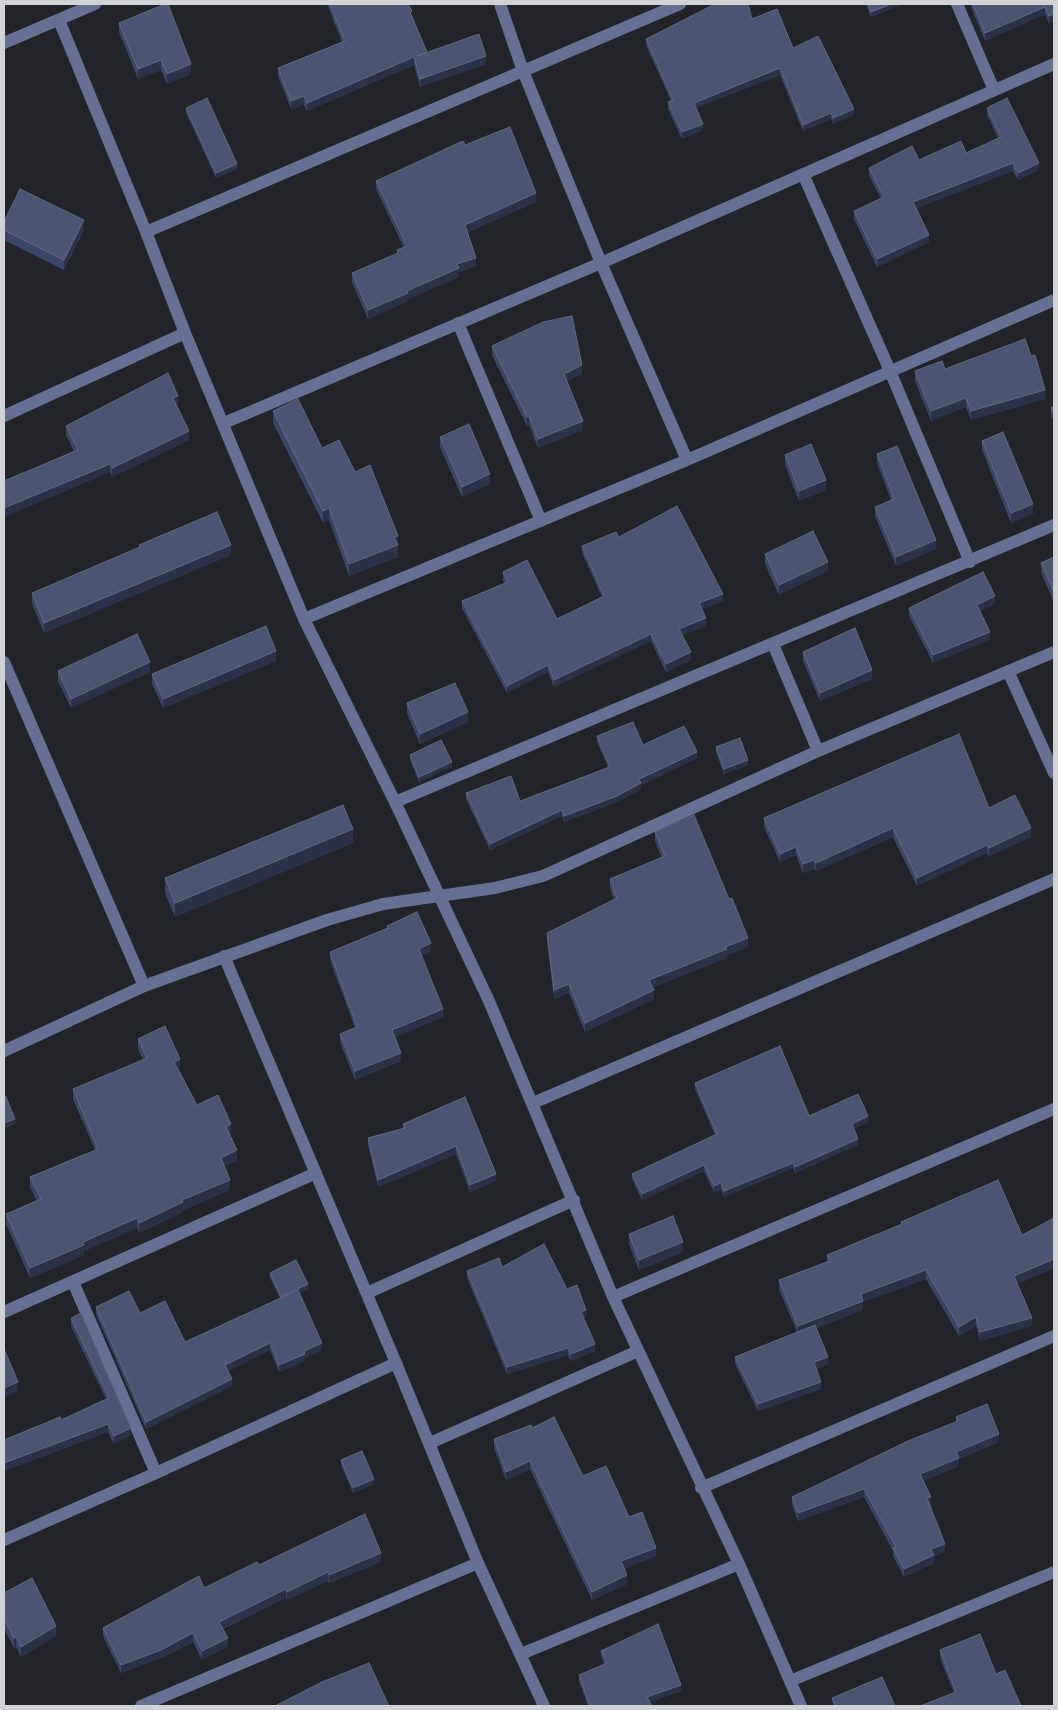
<!DOCTYPE html>
<html>
<head>
<meta charset="utf-8">
<style>
  body { margin:0 }
  #map { position:relative; width:1058px; height:1710px; overflow:hidden; background:#22242a; font-family:"Fira Sans Condensed",sans-serif }
  canvas { display:block }
  .frame { position:absolute; inset:0; border:5px solid #d1d2d6; pointer-events:none }
</style>
</head>
<body>
<div id="map">
<canvas width="1058" height="1710"></canvas>
<div class="frame"></div>
</div>
<script>
const c = document.querySelector('canvas').getContext('2d');
c.lineJoin = 'round';
const shape = rows => new Path2D(rows.map(r => 'M' + r).join(''));
function strokePath(path, color, width, dash) { c.strokeStyle = color; c.lineWidth = width; c.lineCap = dash ? 'butt' : 'round'; c.setLineDash(dash || []); c.stroke(path); }
function paint(path, color) { c.fillStyle = color; c.fill(path, 'evenodd'); }
const minor = shape([
  [500,4,523,71,601,263,687,460],
  [957,4,994,90],
  [59,20,146,232,185,333,304,619,395,802,489,1001,613,1297,739,1564,801,1706],
  [4,43,95,4],
  [803,174,890,371,970,562],
  [146,232,680,4],
  [458,323,541,521],
  [4,416,185,333],
  [224,423,601,263,1054,64],
  [304,619,687,460,1054,300],
  [773,644,818,751],
  [4,662,144,986],
  [1008,671,1054,773],
  [395,802,1054,525],
  [224,956,396,1363,478,1563,544,1706],
  [4,1051,144,986,327,920,383,904,495,888,543,876,818,751,1054,652],
  [533,1103,1054,879],
  [73,1282,156,1473],
  [367,1293,574,1200],
  [613,1297,1054,1109],
  [4,1312,316,1173],
  [430,1443,638,1351],
  [701,1488,1054,1336],
  [4,1540,156,1473,396,1363],
  [521,1654,739,1564],
  [790,1681,1054,1572],
  [141,1706,478,1563]
]);
const wall = shape([
  [327,4,408,4,412,17,427,52,486,64,420,87,414,65,307,111,304,105,291,109,278,76,278,68,342,42],
  [866,4,903,4,871,17],
  [971,4,1054,4,1049,24,1045,14,985,41,971,7],
  [752,19,793,48,854,115,833,124,831,119,803,131,780,75,696,108,703,130,682,139,668,109,668,102,671,101,646,45,646,39],
  [119,23,191,74,167,84,161,70,138,79,119,32],
  [186,108,237,169,216,178,186,113],
  [987,108,1039,170,1018,180,1013,171,916,208,929,242,877,267,854,219,854,211,881,198,869,176,869,168,966,153,998,138,987,115],
  [465,145,536,202,468,232,476,266,459,272,459,277,408,299,408,301,368,319,352,282,352,273,397,254,397,250,404,248,376,189,376,181],
  [4,222,84,230,64,270,4,240],
  [492,346,582,374,567,381,583,430,538,448,529,425,527,426,492,355],
  [1031,356,1045,399,971,420,966,407,931,421,915,381,915,371,945,369],
  [178,405,176,406,189,440,112,477,110,472,4,517,4,481,74,451,66,435,66,426],
  [1054,406,1054,422,1051,415,1051,408],
  [273,411,355,472,398,536,398,557,349,576,329,520,323,523,273,423],
  [440,437,490,484,462,497,440,447],
  [982,441,1033,514,1011,523,982,450],
  [877,454,936,549,896,566,875,516,875,507,891,500,877,463],
  [785,455,826,490,799,501,785,465],
  [619,537,723,601,702,609,706,626,682,635,691,660,666,672,651,641,554,687,548,672,507,693,462,608,462,601,505,584,503,580,503,572,557,619,602,597,582,553,582,546],
  [139,545,231,555,44,633,32,603,32,593,139,548],
  [765,554,828,571,779,595,765,564],
  [1054,557,1054,599,1053,600,1041,573,1041,563],
  [995,604,980,611,990,639,933,663,909,616,909,608],
  [803,652,872,679,820,701,803,661],
  [276,661,163,708,152,684,152,674],
  [58,671,150,672,71,708,58,681],
  [407,703,468,722,420,744,407,713],
  [597,736,643,745,697,758,641,785,641,789,617,802,564,822,562,816,490,850,466,799,466,793,520,801,608,767,597,742],
  [716,747,748,765,724,774,716,752],
  [410,755,452,767,419,782,410,760],
  [989,808,1031,837,989,856,987,853,917,886,893,837,816,871,814,869,803,873,796,855,780,862,764,827,764,818],
  [655,832,748,947,727,955,727,958,653,987,654,999,585,1032,569,993,554,999,547,942,547,933,614,900,610,888,610,879,662,858,655,841],
  [353,843,175,917,165,893,165,878],
  [387,926,431,951,422,956,443,1017,395,1037,401,1061,355,1080,340,1042,340,1034,355,1028,330,960,330,952,387,928],
  [138,1039,180,1069,179,1070,197,1105,231,1135,230,1135,237,1160,225,1166,230,1190,183,1210,183,1212,139,1233,137,1228,84,1251,84,1255,30,1278,6,1224,6,1214,37,1201,30,1187,30,1177,95,1150,73,1099,73,1089,143,1060,138,1049],
  [695,1083,809,1116,868,1122,853,1129,858,1145,795,1173,793,1168,724,1197,721,1189,714,1192,704,1171,642,1200,632,1179,632,1174,715,1135,695,1089],
  [465,1097,496,1181,470,1192,456,1154,378,1187,368,1145,368,1138,403,1129,403,1124],
  [901,1222,1022,1235,1054,1268,1017,1284,1032,1326,980,1341,976,1326,959,1336,926,1279,863,1302,863,1310,816,1328,828,1364,816,1369,821,1389,758,1411,735,1364,735,1357,797,1332,779,1289,779,1280,827,1261,827,1255,901,1225],
  [629,1234,683,1252,639,1270,629,1244],
  [502,1267,567,1289,586,1317,583,1318,595,1351,571,1361,568,1355,507,1374,467,1278,467,1271],
  [270,1273,308,1289,300,1293,322,1350,305,1358,305,1361,279,1372,270,1350,228,1371,232,1386,146,1429,96,1314,96,1307,140,1313,185,1342,280,1298,270,1278],
  [71,1318,131,1435,114,1444,108,1432,4,1471,4,1440,61,1420,106,1399,71,1326],
  [956,1417,999,1442,959,1459,959,1466,923,1481,931,1505,930,1505,945,1552,934,1556,934,1563,904,1577,893,1556,893,1551,864,1497,798,1521,792,1505,792,1497,956,1422],
  [532,1428,583,1476,629,1517,656,1556,624,1569,627,1584,592,1600,530,1469,506,1480,494,1448,494,1439],
  [341,1460,374,1484,353,1493,341,1465],
  [381,1562,329,1583,328,1581,287,1600,286,1598,223,1629,228,1646,202,1660,193,1642,161,1658,121,1673,103,1636,103,1628,204,1588,259,1565],
  [4,1593,56,1636,21,1657,16,1647,14,1648,4,1628],
  [940,1650,996,1674,954,1693,940,1658],
  [601,1651,681,1691,650,1702,652,1706,588,1706,579,1681,579,1675,604,1664,601,1657],
  [832,1698,895,1706,833,1706]
]);
const shadedWall = shape([
  [891,4,903,4,871,17,871,12],
  [1045,7,1045,14,985,41,985,33],
  [1054,14,1054,22,1049,24,1049,16],
  [486,56,486,64,420,87,420,79],
  [414,57,414,65,307,111,307,103],
  [161,60,161,70,138,79,138,69],
  [191,64,191,74,167,84,167,74],
  [780,68,780,75,694,109,694,103],
  [304,96,304,105,291,109,291,101],
  [854,109,854,115,833,124,833,118],
  [831,113,831,119,803,131,803,125],
  [703,124,703,130,682,139,682,132],
  [1013,163,1013,171,913,210,913,202],
  [1039,163,1039,170,1018,180,1018,173],
  [237,164,237,169,216,178,216,173],
  [536,193,536,202,465,233,465,225],
  [84,220,84,230,64,270,64,260],
  [929,235,929,242,877,267,877,259],
  [476,258,476,266,459,272,459,277,408,299,408,301,368,319,368,310,407,291,457,264],
  [582,365,582,374,564,383,564,374],
  [1045,390,1045,399,971,420,971,411],
  [178,396,178,405,173,407,173,398],
  [966,398,966,407,931,421,931,411],
  [529,416,529,425,527,426,527,417],
  [583,421,583,430,538,448,538,439],
  [189,431,189,440,112,477,112,468],
  [110,464,110,472,4,517,4,508],
  [490,474,490,484,462,497,462,487],
  [826,480,826,490,799,501,799,491],
  [1033,504,1033,514,1011,523,1011,513],
  [329,508,329,520,323,523,323,511],
  [398,536,398,557,349,576,349,564],
  [936,540,936,549,896,566,896,557],
  [231,545,231,555,44,633,44,623],
  [828,562,828,571,779,595,779,585],
  [1054,589,1054,599,1053,600,1053,590],
  [723,594,723,601,699,610,699,603],
  [995,596,995,604,977,612,977,605],
  [706,618,706,626,679,637,679,629],
  [990,632,990,639,933,663,933,655],
  [651,634,651,641,554,687,554,680],
  [276,651,276,661,163,708,163,699],
  [691,652,691,660,666,672,666,664],
  [150,662,150,672,71,708,71,699],
  [548,665,548,672,507,693,507,686],
  [872,670,872,679,820,701,820,693],
  [468,712,468,722,420,744,420,734],
  [697,752,697,758,641,785,641,789,617,802,564,822,564,816],
  [748,760,748,765,724,774,724,769],
  [452,762,452,767,419,782,419,777],
  [562,810,562,816,490,850,490,844],
  [893,828,893,837,816,871,816,863],
  [1031,828,1031,837,989,856,989,848],
  [353,829,353,843,175,917,175,903],
  [987,845,987,853,917,886,917,878],
  [796,847,796,855,780,862,780,854],
  [814,860,814,869,803,873,803,864],
  [748,938,748,947,727,955,727,958,649,989,649,980],
  [431,943,431,951,419,958,419,949],
  [569,984,569,993,554,999,554,990],
  [654,990,654,999,585,1032,585,1023],
  [443,1009,443,1017,392,1038,392,1030],
  [401,1053,401,1061,355,1080,355,1071],
  [180,1059,180,1069,174,1072,174,1062],
  [868,1116,868,1122,852,1129,852,1124],
  [15,1119,15,1124,4,1129,4,1123],
  [231,1124,231,1135,226,1137,226,1127],
  [858,1139,858,1145,795,1173,795,1167],
  [456,1146,456,1154,378,1187,378,1180],
  [237,1150,237,1160,221,1168,221,1158],
  [793,1163,793,1168,724,1197,724,1191],
  [704,1165,704,1171,642,1200,642,1194],
  [496,1174,496,1181,470,1192,470,1185],
  [230,1180,230,1190,183,1210,183,1212,139,1233,139,1223,182,1200],
  [721,1183,721,1189,714,1192,714,1186],
  [137,1218,137,1228,84,1251,84,1255,30,1278,30,1268,83,1242],
  [683,1242,683,1252,639,1270,639,1260],
  [1054,1259,1054,1268,1014,1285,1014,1276],
  [926,1270,926,1279,863,1302,863,1310,798,1335,798,1326,861,1294],
  [308,1284,308,1289,281,1302,281,1297],
  [586,1310,586,1317,581,1319,581,1312],
  [976,1317,976,1326,959,1336,959,1327],
  [1032,1318,1032,1326,980,1341,980,1332],
  [270,1343,270,1350,225,1372,225,1365],
  [322,1343,322,1350,305,1358,305,1361,279,1372,279,1365,304,1351],
  [595,1344,595,1351,571,1361,571,1354],
  [568,1348,568,1355,507,1374,507,1367],
  [828,1357,828,1364,814,1370,814,1362],
  [232,1379,232,1386,146,1429,146,1422],
  [18,1382,18,1392,4,1397,4,1388],
  [821,1382,821,1389,758,1411,758,1404],
  [108,1424,108,1432,4,1471,4,1463],
  [131,1428,131,1435,114,1444,114,1436],
  [999,1434,999,1442,959,1459,959,1466,920,1482,920,1474,956,1452],
  [530,1461,530,1469,506,1480,506,1472],
  [374,1479,374,1484,353,1493,353,1488],
  [864,1489,864,1497,798,1521,798,1513],
  [931,1497,931,1505,927,1506,927,1498],
  [945,1544,945,1552,934,1556,934,1563,904,1577,904,1569,931,1549],
  [656,1548,656,1556,621,1570,621,1561],
  [381,1553,381,1562,329,1583,329,1575],
  [328,1572,328,1581,287,1600,287,1592],
  [627,1575,627,1584,592,1600,592,1592],
  [286,1589,286,1598,219,1630,219,1622],
  [56,1626,56,1636,21,1657,21,1647],
  [193,1633,193,1642,161,1658,121,1673,121,1665],
  [16,1637,16,1647,14,1648,14,1638],
  [228,1638,228,1646,202,1660,202,1651],
  [681,1685,681,1691,647,1703,647,1697]
]);
const building = shape([
  [165,4,168,4,191,64,167,74,161,60,138,69,119,23,165,4],
  [330,4,408,4,412,11,410,12,427,52,417,56,479,34,486,56,420,79,414,57,307,103,304,96,291,101,278,68,345,41,330,4],
  [715,4,748,4,752,19,777,9,793,48,818,36,854,109,833,118,831,113,803,125,780,68,694,103,703,124,682,132,668,102,673,100,646,39,715,4],
  [868,4,891,4,871,12,868,4],
  [973,4,1054,4,1054,14,1049,16,1045,7,985,33,973,4],
  [207,98,237,164,216,173,186,108,207,98],
  [1007,98,1039,163,1018,173,1013,163,913,202,929,235,877,259,854,211,884,197,869,168,912,146,919,160,961,141,966,153,1001,137,987,108,1007,98],
  [510,127,536,193,465,225,476,258,457,264,459,268,407,291,408,293,368,310,352,273,398,253,397,250,407,246,376,181,463,141,465,145,510,127],
  [20,189,84,220,64,260,4,230,4,222,20,189],
  [572,316,582,365,564,374,583,421,538,439,529,416,527,417,492,346,543,322,572,316],
  [1025,339,1031,356,1035,355,1045,390,971,411,966,398,931,411,915,371,942,361,945,369,1025,339],
  [168,373,178,396,173,398,189,431,112,468,110,464,4,508,4,481,78,450,66,426,168,373],
  [298,399,322,448,339,440,355,472,370,465,398,536,394,537,398,545,349,564,329,508,323,511,273,411,298,399],
  [1054,406,1054,414,1051,408,1054,406],
  [469,424,490,474,462,487,440,437,469,424],
  [1003,432,1033,504,1011,513,982,441,1003,432],
  [811,444,826,480,799,491,785,455,811,444],
  [897,446,936,540,896,557,875,507,894,499,877,454,897,446],
  [677,506,723,594,699,603,706,618,679,629,691,652,666,664,651,634,554,680,548,665,507,686,462,601,508,582,503,572,527,560,557,619,604,596,582,546,616,532,619,537,677,506],
  [217,512,231,545,44,623,32,593,140,547,139,545,217,512],
  [813,531,828,562,779,585,765,554,813,531],
  [1054,557,1054,589,1053,590,1041,563,1054,557],
  [983,572,995,596,977,605,990,632,933,655,909,608,983,572],
  [266,626,276,651,163,699,152,674,266,626],
  [855,628,872,670,820,693,803,652,855,628],
  [137,634,150,662,71,699,58,671,137,634],
  [455,683,468,712,420,734,407,703,455,683],
  [633,722,643,745,684,726,697,752,639,779,641,783,617,796,564,816,562,810,490,844,466,793,511,776,520,801,610,767,597,736,633,722],
  [959,734,989,808,1015,795,1031,828,989,848,987,845,917,878,893,828,816,863,814,860,803,864,796,847,780,854,764,818,959,734],
  [740,738,748,760,724,769,716,747,740,738],
  [441,740,452,762,419,777,410,755,441,740],
  [343,805,353,829,175,903,165,878,343,805],
  [694,815,729,899,732,898,748,938,725,947,727,949,649,980,654,990,585,1023,569,984,554,990,547,933,617,898,610,879,665,856,655,832,694,815],
  [417,912,431,943,419,949,443,1009,392,1030,401,1053,355,1071,340,1034,357,1027,330,952,388,928,387,926,417,912],
  [165,1026,180,1059,174,1062,197,1105,218,1095,231,1124,226,1127,237,1150,221,1158,230,1180,182,1200,183,1202,139,1223,137,1218,83,1242,84,1245,30,1268,6,1214,41,1199,30,1177,98,1149,73,1089,147,1058,138,1039,165,1026],
  [780,1046,809,1116,858,1094,868,1116,852,1124,858,1139,795,1167,793,1163,724,1191,721,1183,714,1186,704,1165,642,1194,632,1174,717,1134,695,1083,780,1046],
  [6,1097,15,1119,4,1123,4,1098,6,1097],
  [465,1097,496,1174,470,1185,456,1146,378,1180,368,1138,405,1128,403,1124,465,1097],
  [998,1180,1022,1235,1054,1218,1054,1259,1014,1276,1032,1318,980,1332,976,1317,959,1327,926,1270,861,1294,863,1301,798,1326,779,1280,830,1261,827,1255,902,1224,901,1222,998,1180],
  [673,1216,683,1242,639,1260,629,1234,673,1216],
  [544,1244,567,1289,577,1285,586,1310,581,1312,595,1344,571,1354,568,1348,507,1367,467,1271,499,1258,502,1267,544,1244],
  [296,1260,308,1284,281,1297,270,1273,296,1260],
  [298,1290,322,1343,304,1351,305,1354,279,1365,270,1343,225,1365,232,1379,146,1422,96,1307,129,1291,140,1313,165,1301,185,1342,298,1290],
  [81,1313,131,1428,114,1436,108,1424,4,1463,4,1440,60,1417,61,1420,109,1398,71,1318,81,1313],
  [815,1325,828,1357,814,1362,821,1382,758,1404,735,1357,815,1325],
  [4,1349,18,1382,4,1388,4,1349],
  [987,1404,999,1434,956,1452,959,1458,920,1474,931,1497,927,1498,945,1544,931,1549,934,1555,904,1569,893,1548,896,1547,864,1489,798,1513,792,1497,908,1441,958,1421,956,1417,987,1404],
  [554,1417,583,1476,606,1466,629,1517,642,1512,656,1548,621,1561,627,1575,592,1592,530,1461,506,1472,494,1439,531,1425,532,1428,554,1417],
  [362,1451,374,1479,353,1488,341,1460,362,1451],
  [365,1514,381,1553,329,1575,328,1572,287,1592,286,1589,219,1622,228,1638,202,1651,193,1633,161,1650,121,1665,103,1628,199,1576,204,1588,257,1562,259,1565,365,1514],
  [32,1578,56,1626,21,1647,16,1637,14,1638,4,1618,4,1593,32,1578],
  [658,1624,681,1685,647,1697,652,1706,590,1706,579,1675,607,1663,601,1651,658,1624],
  [980,1634,996,1674,1005,1670,1021,1706,920,1706,956,1692,940,1650,980,1634],
  [369,1663,389,1706,275,1706,322,1682,369,1663],
  [882,1677,895,1706,836,1706,832,1698,882,1677]
]);
strokePath(minor, '#657092', 12);
paint(wall, '#3b4565');
paint(shadedWall, '#2a3148');
paint(building, '#4b5471');
strokePath(building, '#606881', 1);
</script>
</body>
</html>
